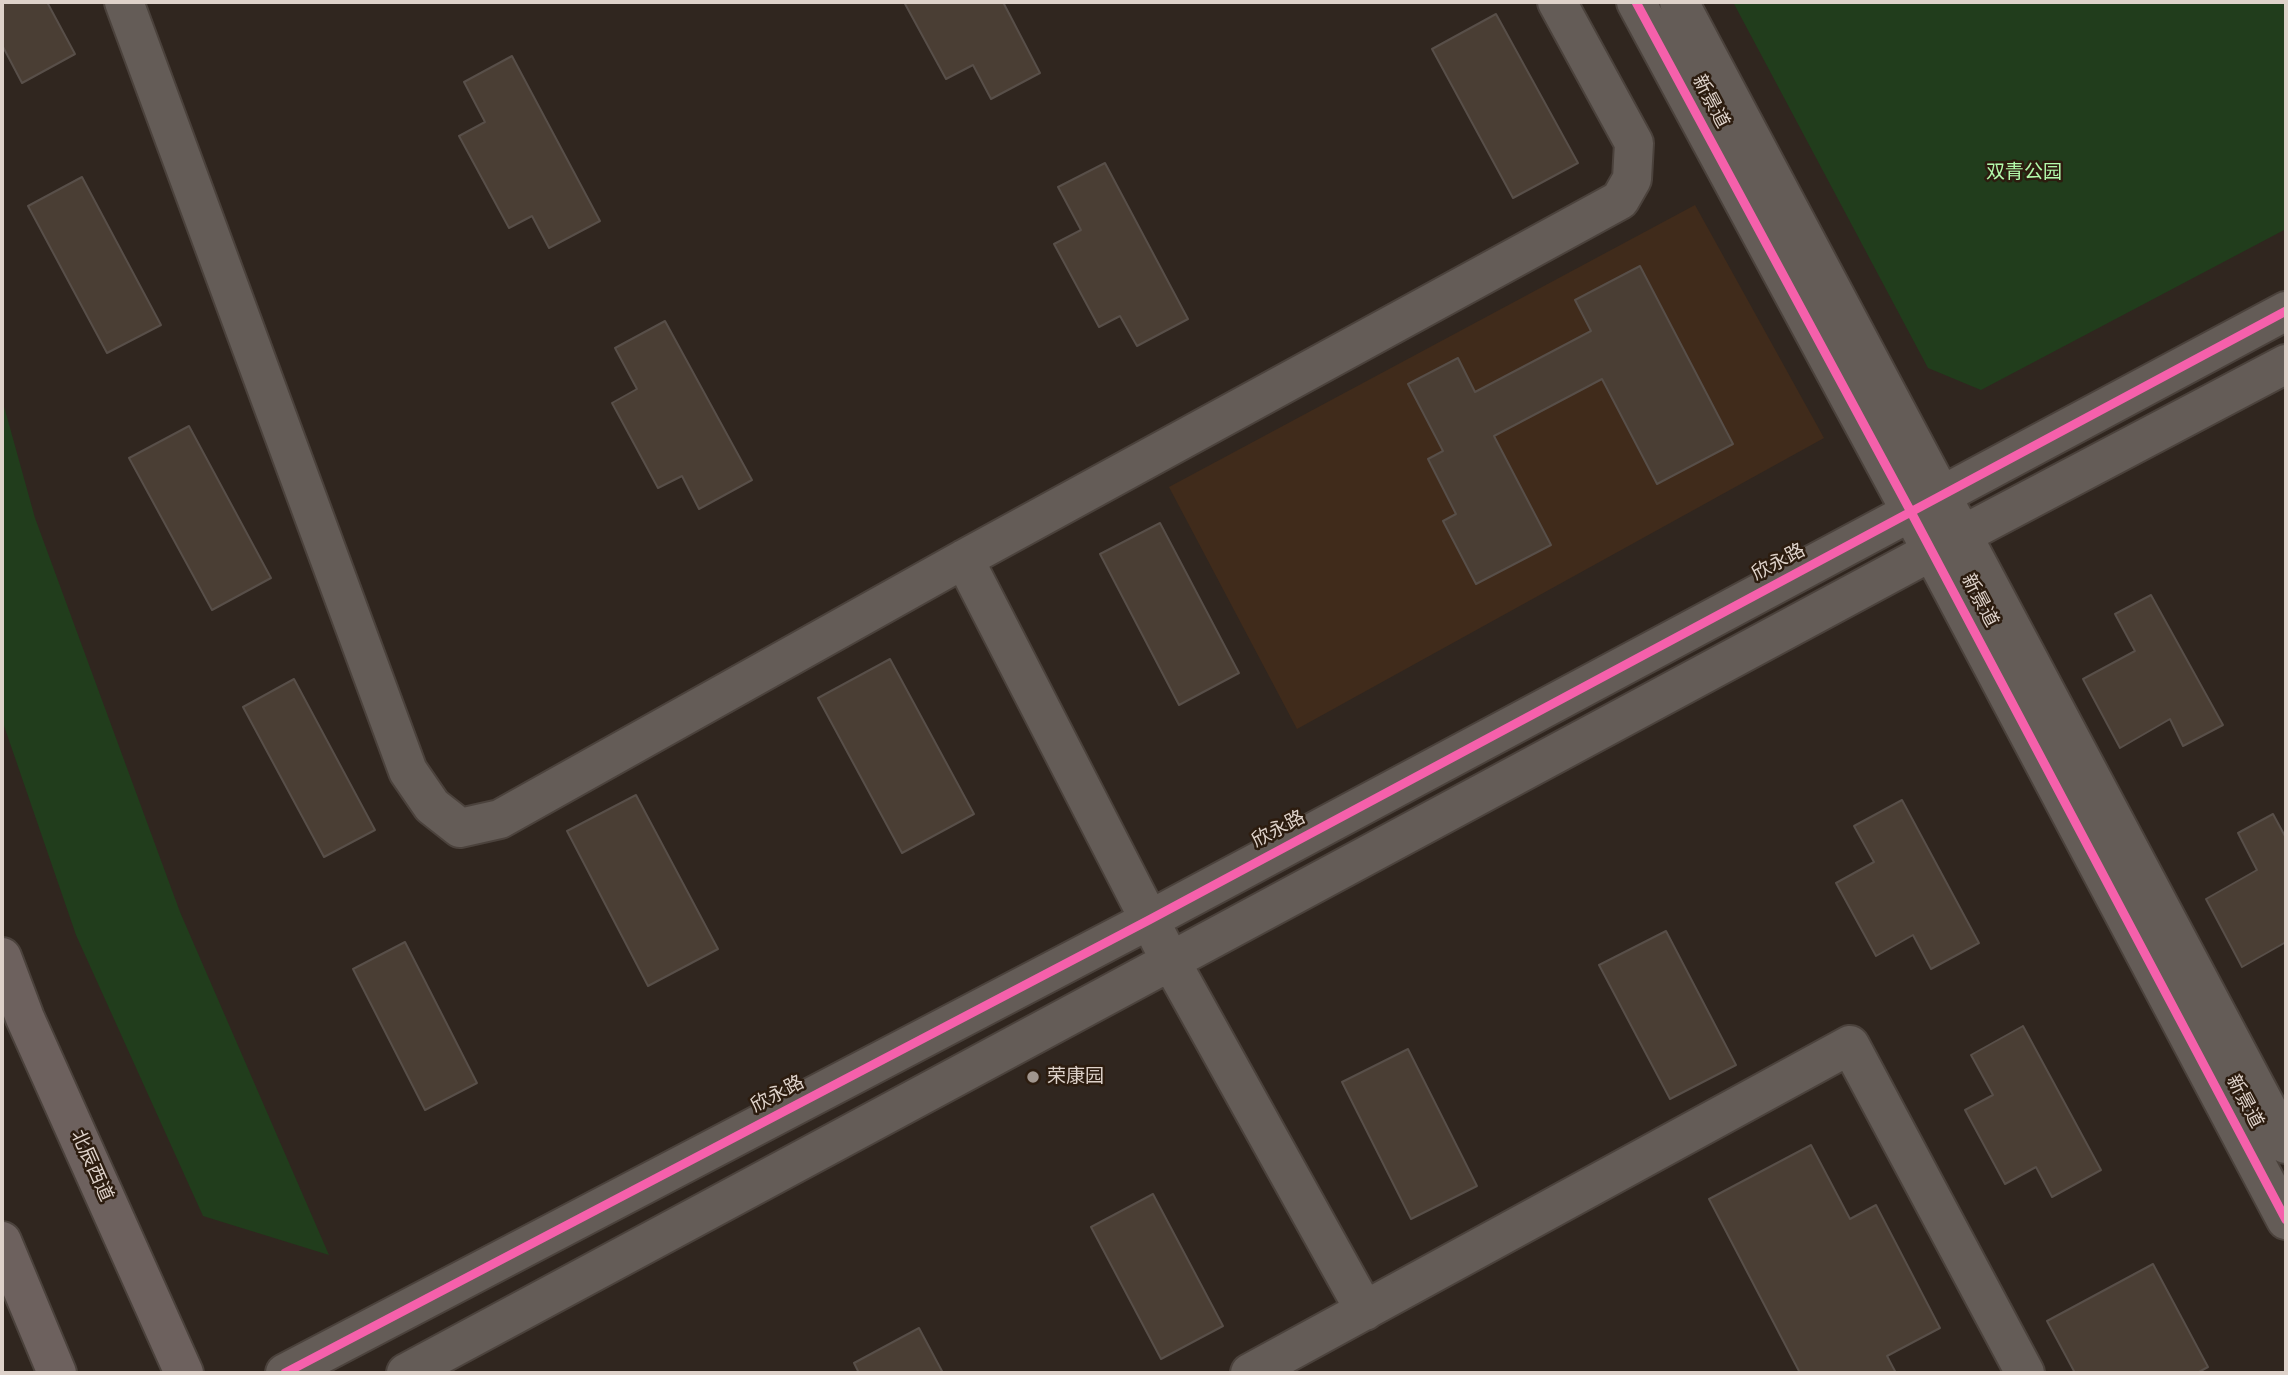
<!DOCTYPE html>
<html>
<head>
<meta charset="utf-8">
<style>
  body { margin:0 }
  #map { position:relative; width:2288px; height:1375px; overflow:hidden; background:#30261f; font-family:Roboto,sans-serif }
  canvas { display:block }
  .frame { position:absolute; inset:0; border:4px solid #ded2ca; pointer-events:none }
</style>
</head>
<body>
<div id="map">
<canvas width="2288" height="1375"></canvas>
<div class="frame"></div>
</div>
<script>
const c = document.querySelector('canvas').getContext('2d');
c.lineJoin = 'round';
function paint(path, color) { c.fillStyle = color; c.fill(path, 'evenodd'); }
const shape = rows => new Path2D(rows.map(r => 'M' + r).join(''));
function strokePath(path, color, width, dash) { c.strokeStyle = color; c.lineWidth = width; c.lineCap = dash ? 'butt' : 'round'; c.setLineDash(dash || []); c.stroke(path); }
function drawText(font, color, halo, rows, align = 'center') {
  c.font = font + ' Roboto,"Noto Sans SC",sans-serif'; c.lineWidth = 5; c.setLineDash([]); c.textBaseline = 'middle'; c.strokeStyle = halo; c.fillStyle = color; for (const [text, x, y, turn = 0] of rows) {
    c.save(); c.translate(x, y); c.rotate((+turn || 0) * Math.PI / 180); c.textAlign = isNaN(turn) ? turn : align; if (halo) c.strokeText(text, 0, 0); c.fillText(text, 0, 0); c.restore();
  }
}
const built = shape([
  [1695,205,1824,438,1297,729,1169,487]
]);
const green = shape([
  [1733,2,2286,2,2286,229,1981,390,1928,368],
  [2,399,35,518,180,912,329,1255,203,1216,76,935,2,720]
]);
const building = shape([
  [2,2,47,2,75,54,22,83,2,45,2,2],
  [904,2,1003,2,1040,73,991,99,973,65,946,79,904,2],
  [1496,14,1578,163,1513,198,1432,49,1496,14],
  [512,56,600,221,549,248,532,216,509,228,459,136,485,122,464,82,512,56],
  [1105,163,1188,319,1137,346,1120,316,1099,327,1054,244,1081,230,1058,187,1105,163],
  [82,177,161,325,107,353,28,206,82,177],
  [1640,266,1733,444,1657,484,1602,379,1494,436,1551,545,1476,584,1443,521,1456,514,1428,459,1443,451,1408,384,1458,358,1475,392,1591,331,1575,300,1640,266],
  [665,321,752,480,699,509,682,476,658,488,612,403,637,389,615,348,665,321],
  [189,426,271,578,212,610,129,458,189,426],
  [1160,523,1239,673,1179,705,1100,554,1160,523],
  [2151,595,2223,725,2183,746,2170,719,2120,748,2083,679,2135,651,2115,614,2151,595],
  [890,659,974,814,902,853,818,698,890,659],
  [294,679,375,830,324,857,243,707,294,679],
  [636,795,718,949,648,986,567,831,636,795],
  [1902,800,1979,943,1931,969,1913,935,1876,956,1836,883,1874,862,1854,826,1902,800],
  [2273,814,2286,838,2286,942,2242,967,2206,899,2257,870,2238,833,2273,814],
  [1666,931,1736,1065,1670,1099,1599,965,1666,931],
  [405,942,477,1083,425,1110,353,969,405,942],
  [2023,1026,2101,1170,2052,1197,2036,1167,2005,1184,1965,1110,1993,1095,1971,1055,2023,1026],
  [1408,1049,1477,1186,1411,1219,1342,1082,1408,1049],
  [1811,1145,1850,1219,1876,1205,1940,1328,1887,1356,1896,1373,1800,1373,1709,1199,1811,1145],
  [1153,1194,1223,1326,1161,1359,1091,1227,1153,1194],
  [2153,1264,2208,1367,2197,1373,2075,1373,2047,1321,2153,1264],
  [919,1328,943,1373,859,1373,854,1363,919,1328]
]);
const minor = shape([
  [124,2,408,771,432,806,460,828,500,819,964,559,1620,200,1632,179,1634,143,1557,2],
  [1636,2,1911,512,2286,1220],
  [1679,2,2286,1144],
  [964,559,1170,960,1365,1311],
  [285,1373,1149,920,2286,311],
  [406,1373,1932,551,2286,364],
  [1250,1373,1850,1045,2025,1373]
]);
const major = shape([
  [2,957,25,1018,184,1373],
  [2,1241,57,1373]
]);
const cycleway = shape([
  [1636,2,1911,512,2286,1220],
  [285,1373,1149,920,2286,311]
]);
const markers = [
  [1033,1077,7,"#a1968e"]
];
const streetNames = [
  ["新景道",1710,102,62],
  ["欣永路",1779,563,-28],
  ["新景道",1979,601,62],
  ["欣永路",1279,830,-28],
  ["欣永路",778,1095,-28],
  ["新景道",2244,1102,62],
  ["北辰西道",91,1166,66]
];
const parkNames = [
  ["双青公园",2024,173]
];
const poiNames = [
  ["荣康园",1047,1077]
];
paint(built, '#402b1b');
paint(green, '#213d1c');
paint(building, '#4a3e34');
strokePath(building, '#584f49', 2);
strokePath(minor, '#4b423c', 42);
strokePath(major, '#4b423c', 42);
strokePath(minor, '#645c57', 38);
strokePath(major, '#6d615e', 38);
strokePath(cycleway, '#f560ab', 9);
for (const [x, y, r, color] of markers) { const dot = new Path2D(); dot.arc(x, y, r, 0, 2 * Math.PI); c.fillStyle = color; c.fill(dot); strokePath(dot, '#2c1c0f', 2.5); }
drawText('19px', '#ded2ca', '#2c1c0f', streetNames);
drawText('19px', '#b3f9ab', '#2c1c0f', parkNames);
drawText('19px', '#ded2ca', '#2c1c0f', poiNames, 'left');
</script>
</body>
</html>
